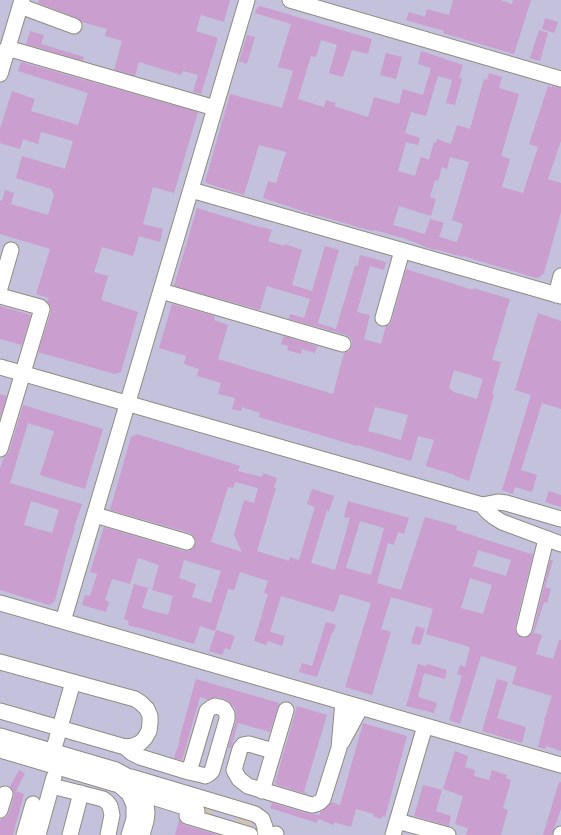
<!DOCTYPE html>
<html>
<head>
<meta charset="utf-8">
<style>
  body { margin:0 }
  canvas { display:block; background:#f5ecd9 }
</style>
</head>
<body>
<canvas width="561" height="835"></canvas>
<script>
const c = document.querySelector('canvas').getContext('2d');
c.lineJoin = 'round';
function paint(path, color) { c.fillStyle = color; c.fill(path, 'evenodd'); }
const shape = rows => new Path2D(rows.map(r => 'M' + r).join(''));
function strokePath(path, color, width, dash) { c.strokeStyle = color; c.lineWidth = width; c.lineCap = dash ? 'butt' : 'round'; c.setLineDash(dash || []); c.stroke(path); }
const industrial = shape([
  [0,0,561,0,561,835,0,835]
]);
const building = shape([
  [39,0,230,0,224,22,201,15,196,31,218,38,201,94,193,92,198,75,183,71,181,75,139,62,135,76,114,70,122,41,105,36,107,29,82,22,77,18,38,3],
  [453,0,500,0,512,4,513,0,531,0,528,9,514,54,443,33,444,31,406,20,409,12,425,17,427,9,449,15],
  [260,6,372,39,368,54,352,50,343,77,329,73,337,45,321,40,316,57,311,56,298,99,324,107,326,100,336,103,334,106,368,117,374,97,399,104,403,89,423,95,431,68,418,64,421,51,463,65,459,78,462,79,455,105,446,103,452,80,438,76,426,116,411,112,405,133,420,138,418,145,406,142,398,171,415,176,421,157,429,160,434,142,436,143,437,139,451,144,457,125,470,129,484,79,487,80,489,73,502,77,499,88,519,94,501,156,510,159,502,187,523,193,538,147,529,144,548,86,552,87,552,86,561,88,561,141,548,179,561,183,561,212,544,273,540,277,536,278,463,256,463,257,435,249,435,250,422,246,422,245,403,238,374,230,373,231,358,227,317,215,317,216,263,198,268,181,276,183,286,152,259,145,244,195,209,184,205,182,230,94,282,108,293,71,278,67,291,24,255,13,257,8],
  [450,157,469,162,452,220,463,224,457,242,439,237,444,223,430,219,425,234,393,225,399,206,431,216,436,199,430,197,435,180,438,181,442,167,447,169],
  [545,18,558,22,554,33,542,29],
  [539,30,548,33,540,61,530,58],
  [30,31,44,35,41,44,84,57,83,61,26,44],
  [247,35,255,37,247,64,239,61],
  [386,53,402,57,396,79,380,75],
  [21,62,198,112,174,193,153,187,143,224,163,229,160,242,139,236,133,256,102,247,94,272,108,276,101,300,138,312,121,372,115,374,38,352,51,312,51,307,47,302,49,298,36,294,50,249,0,234,0,200,2,201,5,190,14,193,11,204,48,215,54,195,51,189,16,178,22,156,65,169,73,141,41,132,38,144,23,139,20,149,0,143,0,129,12,91,35,99,31,111,78,125,88,93,18,71],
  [197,208,263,228,263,227,272,230,268,241,284,246,285,244,302,250,292,285,312,291,325,246,339,250,318,323,336,329,355,265,358,266,360,255,386,262,384,270,370,266,357,312,370,315,364,339,381,344,386,326,390,324,392,320,406,269,473,290,473,288,510,299,492,360,501,362,492,394,494,395,469,481,455,476,455,475,426,466,434,440,418,436,411,461,358,445,357,446,337,440,259,417,260,413,242,407,241,411,232,409,235,398,218,394,221,383,197,376,199,369,184,364,186,356,159,348,172,304,215,316,214,320,228,325,218,359,333,394,344,353,349,351,352,346,352,341,350,338,346,335,289,319,290,314,304,318,310,299,267,286,260,310,174,286],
  [454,370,483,379,477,399,454,392,449,388],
  [375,407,408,415,401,440,368,431],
  [0,306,31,315,22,345,0,339],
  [538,313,561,321,561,409,542,403,521,470,537,475,532,492,515,487,513,494,502,490,531,395,515,390],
  [284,336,317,346,315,353,302,349,301,354,287,350,288,346,281,344],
  [0,394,7,396,0,418],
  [23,405,103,429,85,489,40,475,54,431,28,423,10,483,82,504,74,528,75,528,67,552,55,601,49,605,0,590,0,469,4,457,9,452],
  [31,501,59,510,52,533,24,525],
  [137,434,240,466,238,471,262,477,263,473,277,478,274,488,276,488,257,551,289,561,290,557,299,560,315,507,307,504,312,489,334,496,329,511,327,510,311,563,322,566,335,570,350,518,344,517,348,501,409,518,404,534,398,532,394,545,388,543,377,583,401,590,425,517,457,526,456,530,531,554,531,553,533,554,515,627,516,632,518,635,522,638,527,637,530,635,533,632,550,560,553,560,545,587,551,589,547,603,544,602,534,633,542,635,536,654,553,659,559,640,561,640,561,751,546,746,546,749,538,747,545,720,544,720,552,696,512,684,517,667,481,656,460,724,449,720,462,676,457,674,460,665,465,667,470,647,426,634,433,609,391,597,381,629,391,632,372,695,345,687,371,603,340,594,334,612,281,596,270,632,285,636,282,646,268,641,266,645,254,641,268,594,264,593,268,581,240,572,234,590,228,589,215,631,200,626,194,644,137,627,137,628,128,625,129,621,124,619,134,584,148,588,142,608,168,615,173,596,152,590,159,565,138,558,130,584,112,579,105,600,109,602,106,612,82,605,85,595,90,596,97,574,90,572,104,527,184,551,189,551,193,548,195,545,196,540,193,536,190,533,110,510,131,437],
  [235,482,258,488,254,503,244,500,234,535,242,552,211,542,228,487,233,488],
  [360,521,367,523,384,528,371,575,346,568],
  [478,550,511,560,506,576,473,566],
  [184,560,221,571,211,603,192,597,196,584,179,578],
  [470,578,492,585,483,614,461,608],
  [549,491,561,495,561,507,545,502],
  [326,622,336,625,333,633,332,633,317,677,299,672,302,663,312,666],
  [416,626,425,629,420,645,411,643],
  [216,630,235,636,230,650,225,648,222,655,209,651],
  [418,664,426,666,418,697,437,703,434,713,406,706],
  [427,664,447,670,445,679,424,673],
  [196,679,279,703,270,732,238,723,231,748,228,748,236,721,236,714,235,708,228,701,222,698,216,697,208,700,200,697,182,760,174,758,180,740,179,740],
  [497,679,508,682,497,718,526,727,522,743,482,731],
  [297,706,327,715,304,792,307,793,307,794,277,785,277,784,275,783],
  [363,723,407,736,385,817,382,816,381,819,373,816,374,814,356,809,351,827,334,822,334,825,318,819,317,823,270,808,272,803,306,813,320,815,320,812,326,808,331,802,340,805],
  [455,751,468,756,465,767,475,770,474,776,489,780,492,770,507,775,506,778,511,780,503,808,508,810,501,835,466,835,468,828,455,824,463,796,443,789],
  [19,770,25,773,16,791,24,794,13,835,0,835,0,822,1,819,6,817,9,813,14,796,14,792,10,787],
  [559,782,561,782,561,809,552,835,543,835],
  [423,785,442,790,436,811,451,816,449,826,414,816],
  [179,820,184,825,219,835,175,835]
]);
const minorTunnel = shape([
  [197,811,213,815],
  [236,822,259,829]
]);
const minor = shape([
  [290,0,561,79],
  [20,6,74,26],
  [7,48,215,108],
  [0,74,22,0],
  [191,190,561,296],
  [0,288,11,250],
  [161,291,343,344],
  [556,295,561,276],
  [0,296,40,307,42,309,0,449],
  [383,318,402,251],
  [0,367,482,505,498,502,506,503,561,519],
  [482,505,488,512,494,517,502,522,561,544],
  [95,515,187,542],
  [0,603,561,765],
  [63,621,247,0],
  [524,629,546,539],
  [0,662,135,699,141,703,147,709,150,716,150,723,149,731,145,738,140,743,133,746,125,747,0,711],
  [0,736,116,770,129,777,134,781,140,788,143,794,146,804,147,813,146,821,142,835],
  [342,742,361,707],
  [125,747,132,753,140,757,189,772,202,775,205,776,209,774,212,771,227,719,227,714,224,709,220,707,215,706,211,708,207,711,189,772],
  [0,750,112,783,119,785,129,794,134,805,134,819,129,835],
  [273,751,249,744,243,745,240,749,234,770,239,779,248,786,308,804,312,805,316,804,320,802,323,799,339,748,343,702],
  [50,762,73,682],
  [131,777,255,814,262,819,265,827,265,831],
  [52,786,103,799,107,802,110,806,112,815,108,835],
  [262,791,286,710],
  [136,797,143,794,197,811],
  [0,810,5,794],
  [187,816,250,835],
  [397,821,448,835],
  [24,835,33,804],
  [38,835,54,777],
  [70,835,81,793],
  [276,835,276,834],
  [393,835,425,726],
  [561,835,561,834]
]);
paint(industrial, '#c3c1db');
paint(building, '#ca9ecf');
strokePath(minorTunnel, '#cdc5b6', 15, [15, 8]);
strokePath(minor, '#908c82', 17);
strokePath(minor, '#fff', 15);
</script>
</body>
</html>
